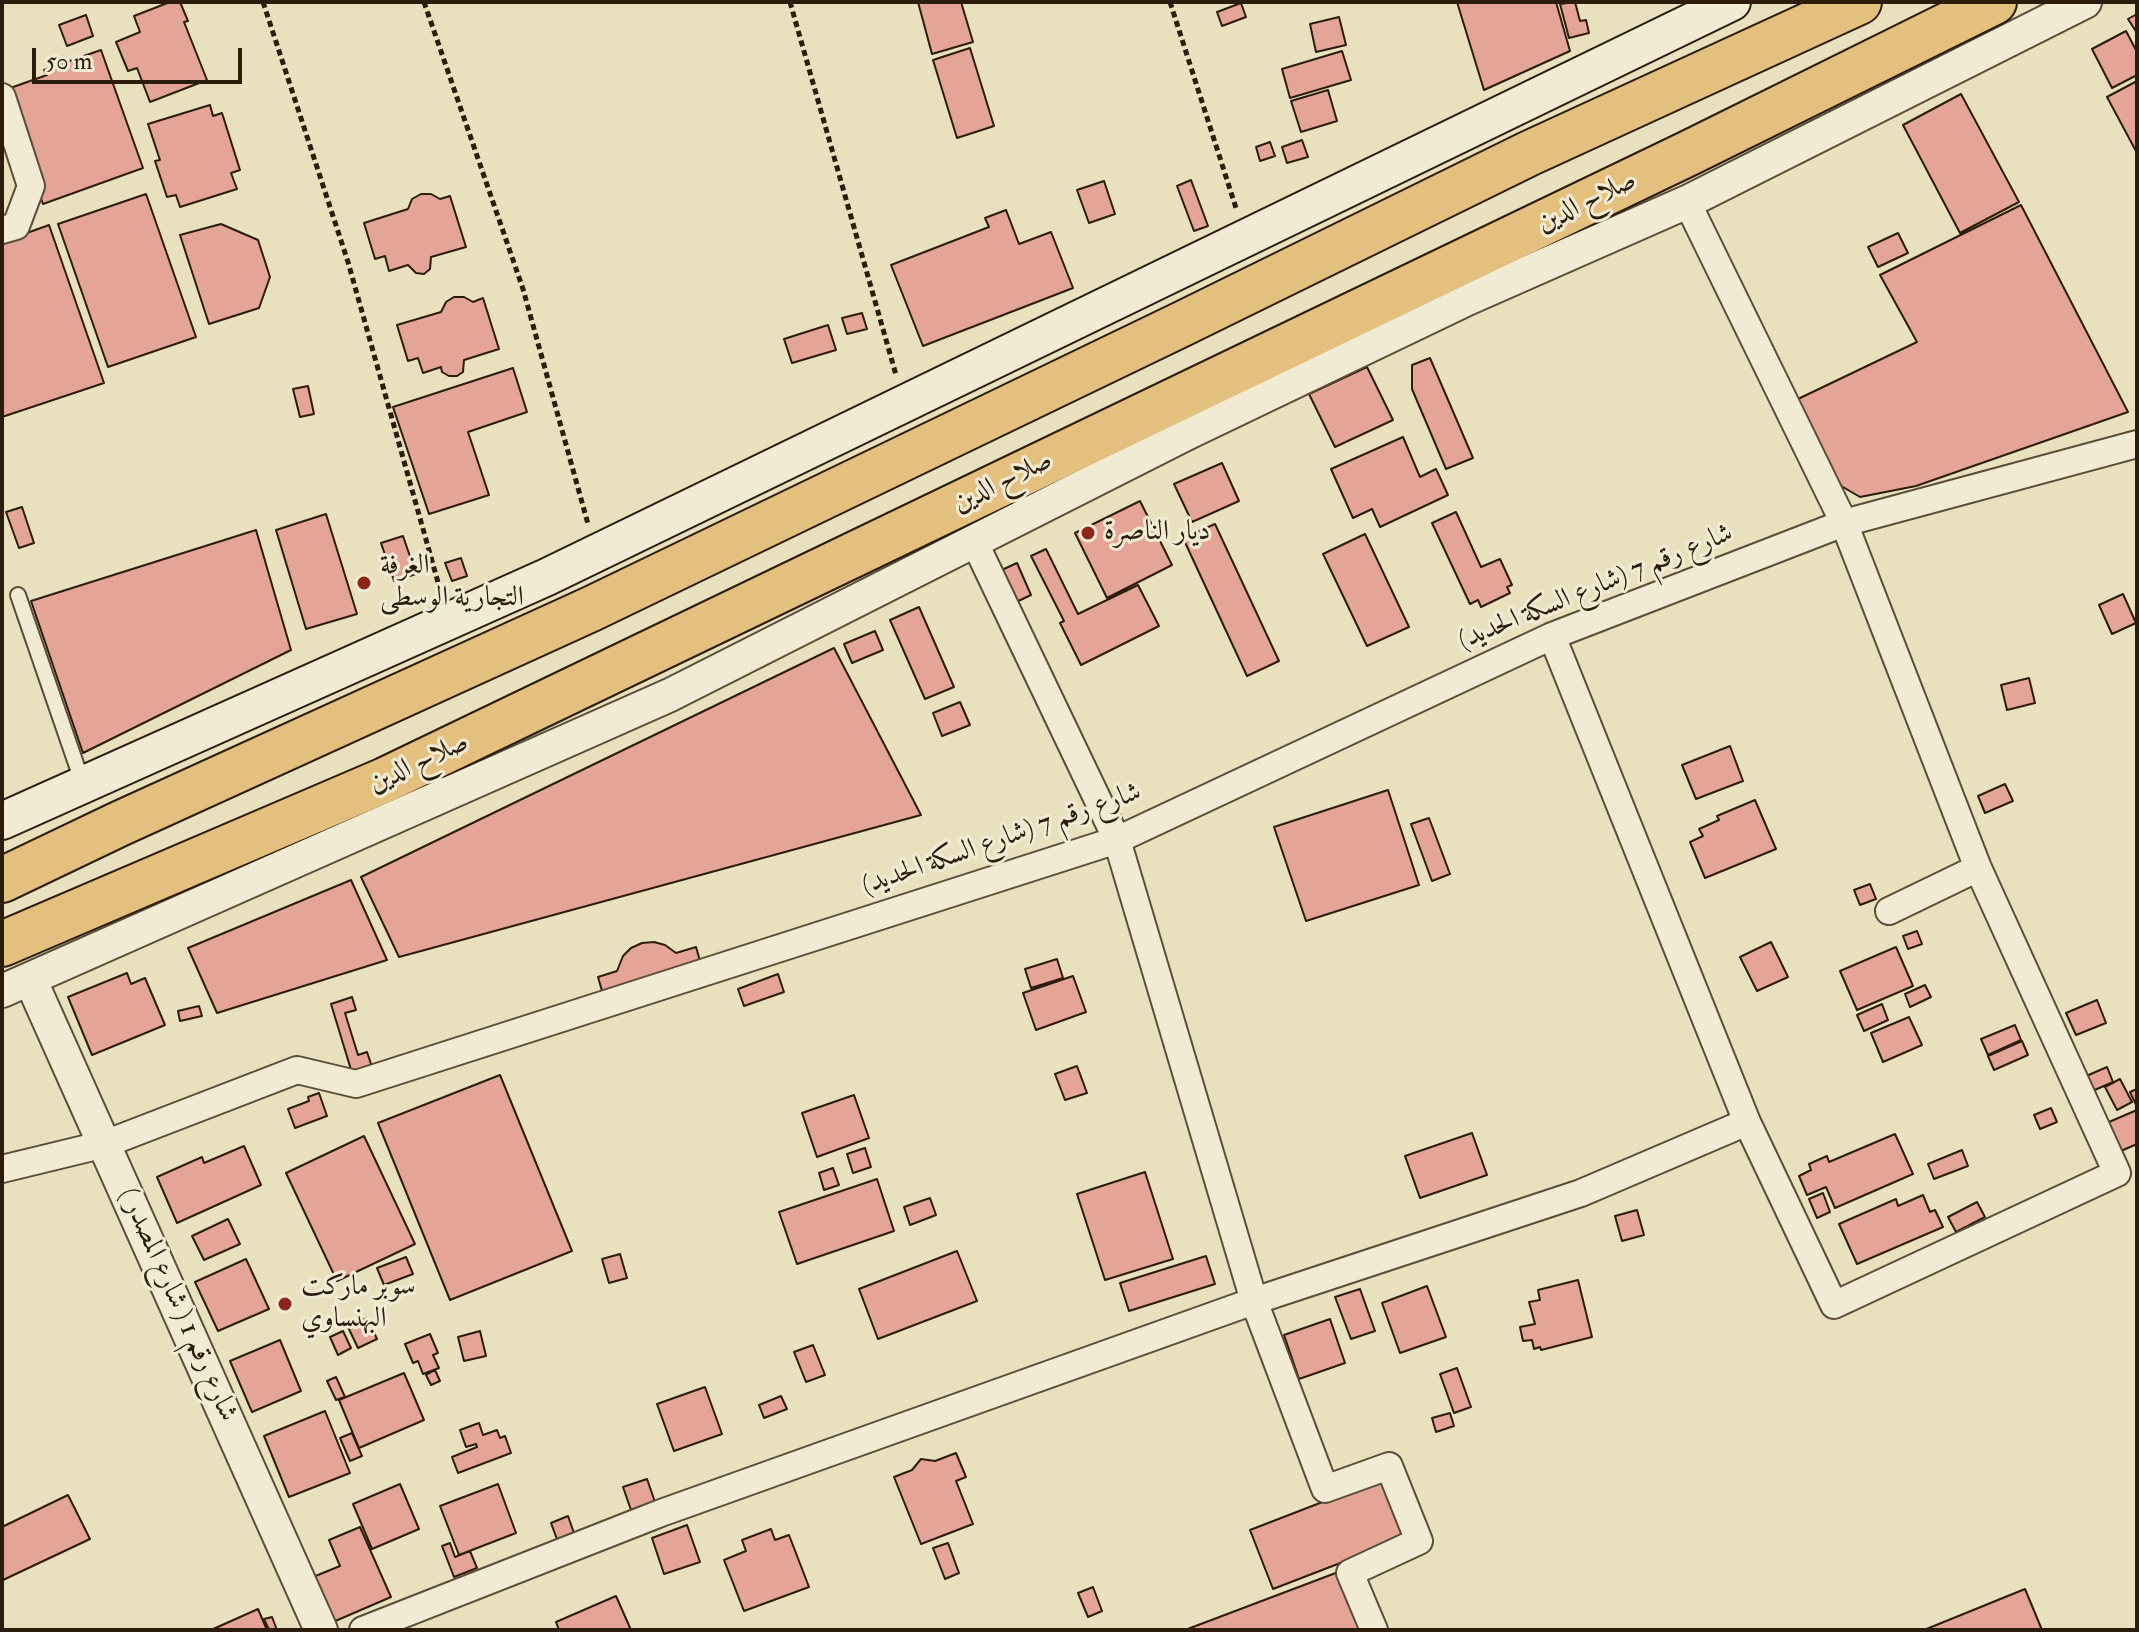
<!DOCTYPE html>
<html>
<head>
<meta charset="utf-8">
<style>
  body { margin:0 }
  #map { position:relative; width:2139px; height:1632px; overflow:hidden; background:#e9e0bd; font-family:"IM FELL Double Pica",serif }
  canvas { display:block }
  .frame { position:absolute; inset:0; border:4px solid #2c1c0b; pointer-events:none }
  .scale { position:absolute; left:32px; top:48px; width:210px; height:36px; box-sizing:border-box; border:4px solid #2c1c0b; border-top:0; padding-left:10px; font-size:24px; line-height:28px; white-space:nowrap; color:#2c1c0b; -webkit-text-stroke:6px #f1ebd4; paint-order:stroke }
</style>
</head>
<body>
<div id="map">
<canvas width="2139" height="1632"></canvas>
<div class="frame"></div>
<div class="scale">50 m</div>
</div>
<script>
const c = document.querySelector('canvas').getContext('2d');
c.lineJoin = 'round';
function paint(path, color) { c.fillStyle = color; c.fill(path, 'evenodd'); }
const shape = rows => new Path2D(rows.map(r => 'M' + r).join(''));
function strokePath(path, color, width, dash) { c.strokeStyle = color; c.lineWidth = width; c.lineCap = dash ? 'butt' : 'round'; c.setLineDash(dash || []); c.stroke(path); }
function drawText(font, color, halo, rows, align = 'center') {
  c.font = font + ' "IM FELL Double Pica",Amiri,serif'; c.lineWidth = 6; c.setLineDash([]); c.textBaseline = 'middle'; c.strokeStyle = halo; c.fillStyle = color; for (const [text, x, y, turn = 0] of rows) {
    c.save(); c.translate(x, y); c.rotate((+turn || 0) * Math.PI / 180); c.textAlign = isNaN(turn) ? turn : align; if (halo) c.strokeText(text, 0, 0); c.fillText(text, 0, 0); c.restore();
  }
}
const building = shape([
  [170,2,180,2,188,21,184,22,207,80,150,102,137,68,128,71,116,42,140,32,134,16,170,2],
  [918,2,961,2,973,42,932,54,918,2],
  [1457,2,1556,2,1570,51,1484,90,1457,2],
  [1575,2,1580,21,1586,20,1589,33,1569,38,1560,4,1575,2],
  [1241,3,1246,17,1222,26,1217,12,1241,3],
  [2137,14,2137,33,2128,19,2137,14],
  [86,15,93,36,67,46,59,25,86,15],
  [1339,17,1346,45,1316,52,1310,24,1339,17],
  [2126,31,2137,52,2137,75,2112,88,2092,49,2126,31],
  [970,48,994,126,957,138,933,60,970,48],
  [101,50,143,168,43,204,2,91,47,75,44,70,101,50],
  [1342,51,1351,80,1290,98,1282,69,1342,51],
  [2137,81,2137,153,2107,97,2137,81],
  [1328,90,1337,121,1301,132,1291,101,1328,90],
  [1961,94,2019,202,1960,233,1903,125,1961,94],
  [210,105,213,116,222,113,240,170,231,173,237,189,180,207,176,195,167,197,155,161,160,160,148,124,210,105],
  [1302,140,1308,157,1287,163,1282,147,1302,140],
  [1270,142,1275,156,1260,161,1256,147,1270,142],
  [1191,180,1208,226,1194,231,1177,186,1191,180],
  [1104,181,1115,214,1089,223,1077,190,1104,181],
  [146,194,196,337,108,367,58,224,146,194],
  [421,194,431,194,440,199,450,196,466,247,431,257,430,269,424,274,416,273,408,265,389,271,385,256,375,259,364,223,408,209,412,199,421,194],
  [2021,205,2128,412,1916,486,1860,497,1836,483,1798,399,1917,342,1880,275,2021,205],
  [1006,210,1019,244,1051,232,1073,288,923,346,891,265,989,227,985,218,1006,210],
  [221,224,258,240,270,277,259,308,209,324,180,235,221,224],
  [49,225,104,383,2,417,2,242,49,225],
  [1898,233,1908,253,1878,267,1868,247,1898,233],
  [454,297,464,297,473,302,483,298,499,349,464,360,463,372,457,376,449,376,442,372,441,367,423,373,418,358,408,361,397,325,441,312,446,302,454,297],
  [862,313,867,329,847,334,842,318,862,313],
  [828,325,836,350,792,363,784,339,828,325],
  [1430,358,1473,458,1446,469,1412,389,1412,365,1430,358],
  [1367,367,1393,420,1335,447,1309,394,1367,367],
  [513,368,527,412,468,432,489,495,429,514,393,407,513,368],
  [308,386,314,414,300,417,293,389,308,386],
  [1403,437,1420,477,1436,469,1448,495,1380,527,1372,509,1353,518,1331,469,1403,437],
  [1222,463,1239,501,1192,522,1174,484,1222,463],
  [1140,501,1172,565,1107,598,1075,533,1140,501],
  [22,507,34,543,19,548,6,512,22,507],
  [1456,512,1481,567,1500,559,1512,585,1507,587,1510,593,1481,607,1478,600,1470,604,1432,523,1456,512],
  [326,514,357,614,306,629,276,530,326,514],
  [1215,524,1279,661,1247,676,1183,538,1215,524],
  [256,530,291,650,83,753,31,601,256,530],
  [1365,534,1409,627,1367,646,1323,554,1365,534],
  [403,536,416,574,394,581,381,543,403,536],
  [1046,549,1078,614,1138,585,1159,626,1081,665,1060,623,1064,621,1031,556,1046,549],
  [461,558,467,576,452,581,445,563,461,558],
  [1017,563,1031,595,1008,606,993,574,1017,563],
  [2123,594,2136,623,2112,634,2099,605,2123,594],
  [919,607,954,687,925,699,890,620,919,607],
  [875,631,883,650,852,663,844,644,875,631],
  [834,648,921,815,399,957,361,877,834,648],
  [2029,678,2035,703,2007,710,2001,685,2029,678],
  [960,702,970,725,942,736,933,713,960,702],
  [1730,746,1743,781,1696,799,1682,765,1730,746],
  [2005,784,2013,801,1985,813,1978,796,2005,784],
  [1388,790,1419,885,1306,921,1274,827,1388,790],
  [1755,800,1776,849,1705,878,1690,842,1703,836,1699,829,1719,820,1717,816,1755,800],
  [1429,818,1450,874,1432,881,1411,824,1429,818],
  [351,880,387,960,217,1013,188,948,351,880],
  [1870,884,1876,899,1860,905,1854,890,1870,884],
  [1917,931,1922,944,1908,949,1903,936,1917,931],
  [654,942,665,945,676,953,696,947,702,968,604,998,598,977,617,971,623,956,631,948,642,943,654,942],
  [1771,942,1788,977,1757,991,1740,957,1771,942],
  [1896,947,1913,986,1857,1010,1840,971,1896,947],
  [1057,959,1063,978,1031,988,1025,969,1057,959],
  [127,973,131,984,145,978,165,1025,92,1055,68,997,127,973],
  [778,974,784,992,744,1006,738,989,778,974],
  [1073,976,1086,1012,1036,1030,1023,993,1073,976],
  [1925,985,1931,997,1910,1007,1905,994,1925,985],
  [352,997,356,1010,345,1013,358,1055,367,1052,372,1067,352,1073,331,1004,352,997],
  [2097,1000,2106,1023,2076,1035,2066,1013,2097,1000],
  [1882,1004,1888,1020,1864,1031,1857,1015,1882,1004],
  [199,1006,202,1016,180,1021,178,1011,199,1006],
  [1909,1017,1922,1045,1883,1062,1871,1033,1909,1017],
  [2015,1025,2021,1040,1988,1055,1981,1039,2015,1025],
  [2022,1041,2028,1055,1994,1070,1988,1056,2022,1041],
  [1077,1066,1087,1093,1065,1100,1055,1074,1077,1066],
  [2107,1067,2113,1082,2090,1092,2084,1077,2107,1067],
  [500,1075,572,1251,450,1300,378,1123,500,1075],
  [2120,1079,2132,1102,2117,1110,2105,1087,2120,1079],
  [2137,1089,2137,1107,2130,1092,2137,1089],
  [319,1093,327,1116,295,1128,288,1109,309,1101,308,1097,319,1093],
  [854,1095,869,1138,817,1157,802,1113,854,1095],
  [2051,1108,2057,1122,2040,1129,2034,1115,2051,1108],
  [2137,1110,2137,1144,2114,1154,2102,1125,2137,1110],
  [1472,1133,1487,1175,1420,1198,1405,1156,1472,1133],
  [1895,1134,1913,1174,1835,1208,1826,1187,1807,1195,1799,1176,1811,1170,1809,1164,1827,1156,1829,1162,1895,1134],
  [364,1136,415,1244,337,1281,286,1173,364,1136],
  [244,1146,261,1185,177,1223,157,1177,202,1157,204,1163,244,1146],
  [865,1148,871,1167,853,1173,847,1154,865,1148],
  [1962,1150,1968,1166,1934,1179,1928,1164,1962,1150],
  [833,1168,839,1185,824,1190,819,1173,833,1168],
  [1145,1172,1173,1259,1105,1280,1077,1194,1145,1172],
  [877,1179,894,1231,797,1264,779,1212,877,1179],
  [1823,1193,1830,1212,1817,1218,1809,1199,1823,1193],
  [1923,1195,1930,1212,1935,1210,1943,1227,1857,1264,1839,1224,1896,1199,1898,1206,1923,1195],
  [930,1198,936,1215,910,1225,904,1207,930,1198],
  [1977,1202,1985,1217,1956,1232,1948,1217,1977,1202],
  [1637,1210,1644,1235,1622,1241,1615,1216,1637,1210],
  [228,1219,240,1244,204,1260,192,1236,228,1219],
  [957,1251,977,1301,878,1339,859,1289,957,1251],
  [620,1254,627,1278,609,1283,602,1259,620,1254],
  [1206,1256,1215,1284,1129,1311,1120,1283,1206,1256],
  [406,1257,413,1274,384,1285,377,1268,406,1257],
  [246,1259,269,1309,218,1331,195,1282,246,1259],
  [1578,1280,1592,1337,1541,1350,1540,1347,1534,1349,1532,1340,1523,1341,1520,1327,1535,1324,1529,1302,1540,1300,1538,1290,1578,1280],
  [1427,1286,1446,1337,1400,1353,1382,1303,1427,1286],
  [1360,1289,1375,1331,1351,1339,1335,1297,1360,1289],
  [367,1318,377,1339,358,1348,348,1327,367,1318],
  [1330,1319,1345,1363,1299,1379,1284,1335,1330,1319],
  [343,1331,351,1348,338,1355,330,1337,343,1331],
  [480,1331,486,1356,464,1361,458,1337,480,1331],
  [430,1334,438,1353,433,1355,439,1368,423,1374,418,1361,413,1363,405,1344,430,1334],
  [280,1340,301,1391,252,1412,230,1361,280,1340],
  [813,1345,825,1375,806,1382,794,1352,813,1345],
  [1457,1368,1471,1407,1454,1413,1440,1374,1457,1368],
  [435,1370,440,1381,431,1385,426,1375,435,1370],
  [404,1373,424,1420,359,1448,339,1400,404,1373],
  [336,1377,345,1397,336,1400,327,1381,336,1377],
  [705,1387,722,1434,674,1451,657,1404,705,1387],
  [781,1396,787,1409,764,1418,759,1405,781,1396],
  [325,1411,350,1473,289,1497,264,1436,325,1411],
  [1450,1413,1454,1426,1436,1432,1432,1418,1450,1413],
  [479,1423,483,1435,497,1430,500,1438,505,1436,511,1453,458,1473,452,1457,477,1447,476,1444,466,1447,460,1430,479,1423],
  [352,1433,362,1456,350,1461,340,1438,352,1433],
  [956,1453,966,1477,956,1481,973,1524,921,1544,894,1477,912,1470,921,1459,935,1461,956,1453],
  [647,1479,655,1502,631,1510,623,1487,647,1479],
  [1382,1479,1405,1538,1273,1589,1250,1530,1382,1479],
  [400,1484,419,1529,372,1549,353,1504,400,1484],
  [498,1484,516,1533,459,1555,440,1506,498,1484],
  [68,1495,90,1539,3,1580,2,1527,68,1495],
  [568,1516,575,1536,558,1542,551,1523,568,1516],
  [687,1525,700,1562,664,1574,652,1538,687,1525],
  [360,1527,391,1597,333,1622,313,1577,340,1566,329,1540,360,1527],
  [771,1529,775,1540,789,1535,809,1587,744,1611,724,1560,746,1551,742,1540,771,1529],
  [450,1543,455,1557,470,1551,477,1568,454,1577,442,1546,450,1543],
  [948,1543,959,1573,945,1579,933,1548,948,1543],
  [1341,1571,1363,1630,1185,1630,1341,1571],
  [1093,1587,1102,1611,1088,1617,1078,1593,1093,1587],
  [2025,1589,2042,1630,1924,1630,2025,1589],
  [616,1596,631,1630,559,1630,556,1622,616,1596],
  [258,1609,267,1630,211,1630,258,1609],
  [272,1617,277,1630,269,1630,264,1619,272,1617]
]);
const path = shape([
  [263,2,348,262,441,593],
  [424,2,523,289,588,524],
  [790,2,896,375],
  [1170,2,1236,208]
]);
const service = shape([
  [18,595,83,784]
]);
const minor = shape([
  [2,97,31,186,16,226,2,230],
  [974,541,1117,840,1254,1301,1325,1489,1389,1466,1419,1541,1350,1573,1374,1630],
  [1552,636,1747,1122,1834,1305,2117,1173,1978,868,1844,523,1687,202],
  [1889,911,1978,868],
  [2,1169,105,1144,297,1070,356,1084,1117,840,1552,636,1844,523,2137,444],
  [363,1630,661,1513,1254,1301,1581,1193,1747,1122]
]);
const tertiary = shape([
  [31,981,321,1630],
  [2,991,670,695,1188,433,1467,299,1687,202,2085,2]
]);
const secondary = shape([
  [2,821,547,577,1732,2]
]);
const trunk = shape([
  [2,880,119,824,591,609,1182,324,1530,153,1859,2],
  [2,944,385,780,1689,153,1994,2]
]);
const markers = [
  [1088,533,8,"#8f2418"],
  [364,583,8,"#8f2418"],
  [285,1304,8,"#8f2418"]
];
const streetNames = [
  ["صلاح الدين",1587,203,-26],
  ["صلاح الدين",1003,483,-26],
  ["شارع رقم 7 (شارع السكة الحديد)",1596,588,-22],
  ["صلاح الدين",419,764,-25],
  ["شارع رقم 7 (شارع السكة الحديد)",1002,840,-19],
  ["شارع رقم 1 ( شارع المصدر )",177,1305,66]
];
const poiNames = [
  ["ديار الناصرة",1104,533],
  ["الغرفة",380,567],
  ["التجارية الوسطى",380,599],
  ["سوبر ماركت",301,1288],
  ["البهنساوي",301,1320]
];
paint(building, '#e4a597');
strokePath(building, '#2c1c0b', 2);
strokePath(service, '#5b4d38', 18);
strokePath(minor, '#5b4d38', 30);
strokePath(tertiary, '#5b4d38', 36);
strokePath(secondary, '#2c1c0b', 40);
strokePath(trunk, '#2c1c0b', 48);
strokePath(path, '#2c1c0b', 5, [6, 4]);
strokePath(service, '#f1ebd4', 14);
strokePath(minor, '#f1ebd4', 26);
strokePath(tertiary, '#f1ebd4', 32);
strokePath(secondary, '#f1ebd4', 36);
strokePath(trunk, '#e4c07e', 44);
for (const [x, y, r, color] of markers) { const dot = new Path2D(); dot.arc(x, y, r, 0, 2 * Math.PI); c.fillStyle = color; c.fill(dot); strokePath(dot, '#f1ebd4', 3); }
drawText('28px', '#2c1c0b', '#f1ebd4', streetNames);
drawText('28px', '#2c1c0b', '#f1ebd4', poiNames, 'left');
</script>
</body>
</html>
